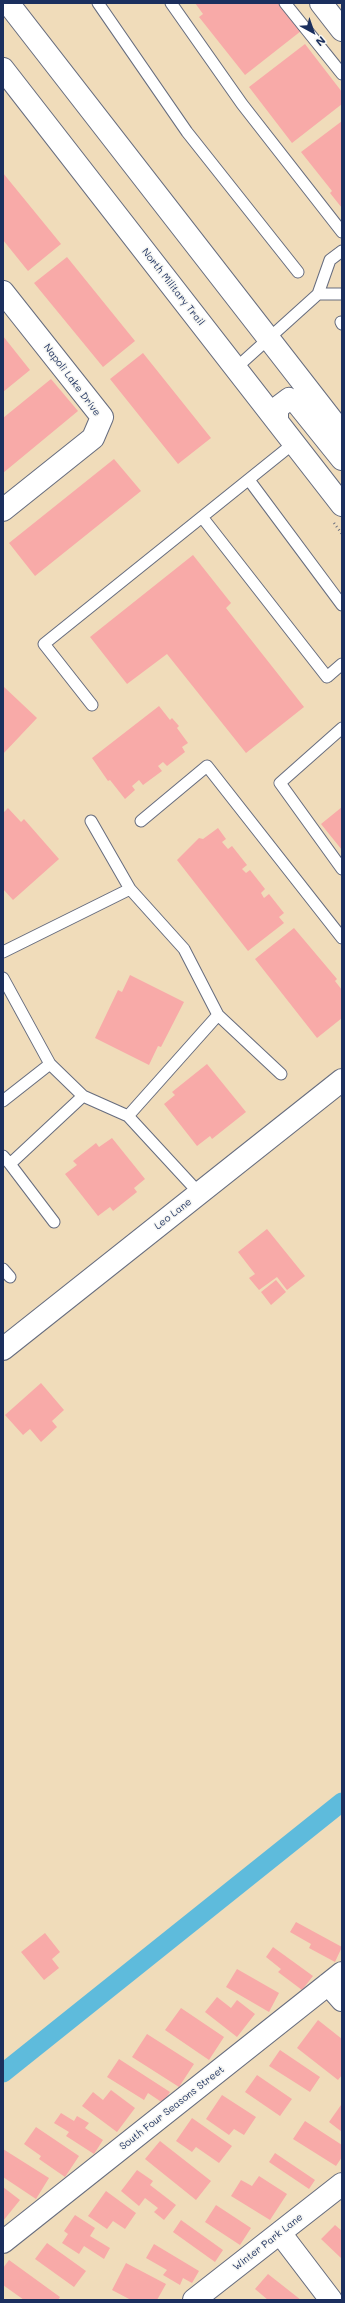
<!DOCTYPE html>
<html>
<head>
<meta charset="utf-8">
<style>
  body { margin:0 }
  #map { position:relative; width:345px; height:2303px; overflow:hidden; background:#f0dcba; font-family:Mali,sans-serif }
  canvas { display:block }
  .frame { position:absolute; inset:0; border:4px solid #1b2f5e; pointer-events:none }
  .north { position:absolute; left:293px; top:12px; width:40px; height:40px; -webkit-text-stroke:3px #f6f6f2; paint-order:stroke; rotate:140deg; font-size:11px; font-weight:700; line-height:16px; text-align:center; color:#1b2f5e }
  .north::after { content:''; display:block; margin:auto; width:14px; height:18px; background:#1b2f5e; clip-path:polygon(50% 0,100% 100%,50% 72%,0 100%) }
</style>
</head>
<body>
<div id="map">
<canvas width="345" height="2303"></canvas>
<div class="frame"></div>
<div class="north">N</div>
</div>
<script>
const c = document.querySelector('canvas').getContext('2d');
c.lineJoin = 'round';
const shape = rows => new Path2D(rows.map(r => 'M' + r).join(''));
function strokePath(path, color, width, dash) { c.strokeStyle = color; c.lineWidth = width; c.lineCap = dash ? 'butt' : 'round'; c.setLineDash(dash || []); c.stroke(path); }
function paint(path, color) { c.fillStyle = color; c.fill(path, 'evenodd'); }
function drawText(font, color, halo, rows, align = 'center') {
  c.font = font + ' Mali,sans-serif'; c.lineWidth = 3; c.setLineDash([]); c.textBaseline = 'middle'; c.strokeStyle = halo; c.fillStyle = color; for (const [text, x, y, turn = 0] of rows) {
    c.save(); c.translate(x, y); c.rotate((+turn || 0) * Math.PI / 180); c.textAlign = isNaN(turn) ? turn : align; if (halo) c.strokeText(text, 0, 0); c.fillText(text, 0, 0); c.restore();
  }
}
const canal = shape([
  [3,2073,342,1802]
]);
const building = shape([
  [195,3,279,3,301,31,245,75,199,17,203,14],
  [305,44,342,92,342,104,292,143,249,87],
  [342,121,342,208,330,193,332,191,301,152],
  [3,173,61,244,28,271,3,240],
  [67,257,135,341,103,367,34,283],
  [3,336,30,370,3,392],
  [143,353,211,438,178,464,110,379],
  [51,379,78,411,3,473,3,418],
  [114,459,141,491,35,576,9,543],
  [193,555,231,603,226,608,304,707,246,753,167,654,127,684,90,637],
  [3,686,37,718,3,754],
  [159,706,170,720,172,718,179,726,177,728,188,743,182,747,185,752,167,766,163,762,158,766,162,771,143,785,139,780,132,786,135,790,125,799,110,780,108,781,92,758],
  [342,807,342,850,321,824],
  [8,808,21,822,24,819,59,859,13,900,3,889,3,813],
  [218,828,226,839,222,842,228,849,232,846,247,865,242,869,246,873,250,870,265,889,261,893,264,898,269,894,284,913,279,917,284,923,248,951,177,860,199,838,203,839],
  [294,928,337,979,335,981,342,990,342,1018,317,1038,255,959],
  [130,975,184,1002,161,1047,158,1046,149,1065,95,1038,118,990,122,992],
  [207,1064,246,1112,212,1139,210,1136,197,1146,164,1104,175,1095,172,1092],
  [112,1138,145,1179,134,1188,137,1192,113,1211,110,1207,98,1216,65,1174,77,1165,73,1161,96,1143,99,1147],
  [267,1229,305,1276,287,1290,277,1277,259,1290,249,1278,255,1274,238,1252],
  [276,1280,286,1292,271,1305,261,1292],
  [41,1383,64,1410,52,1421,57,1427,41,1442,30,1429,23,1435,5,1415],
  [296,1922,342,1947,335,1962,309,1948,311,1944,290,1932],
  [45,1933,60,1952,52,1959,59,1968,44,1980,21,1952],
  [273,1947,313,1976,302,1990,278,1972,281,1969,266,1957],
  [237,1969,279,1993,269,2012,226,1987],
  [217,1997,231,2008,237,2000,255,2014,237,2037,205,2012],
  [181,2008,224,2037,209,2060,165,2030],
  [318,2020,342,2039,342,2075,338,2080,297,2048],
  [147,2034,194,2064,179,2087,132,2057],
  [280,2050,320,2077,310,2092,269,2066],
  [119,2059,170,2092,163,2103,148,2093,144,2100,107,2077],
  [257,2075,292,2099,280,2116,245,2092],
  [111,2090,135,2108,117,2132,82,2106,93,2092,103,2100],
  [222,2095,256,2117,244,2135,234,2129,229,2135,206,2119],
  [341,2105,342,2106,342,2132,329,2122],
  [61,2113,74,2121,77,2116,89,2123,85,2128,103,2140,94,2154,66,2136,69,2132,54,2123],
  [192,2118,232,2146,219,2163,196,2147,192,2152,176,2141],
  [305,2121,342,2145,342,2157,336,2166,293,2139],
  [36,2127,79,2156,65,2177,39,2159,41,2156,24,2144],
  [160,2141,211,2181,196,2200,145,2159],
  [3,2149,49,2178,36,2199,3,2177],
  [275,2153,315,2180,309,2189,269,2162],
  [137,2170,153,2181,150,2185,176,2205,164,2220,154,2212,158,2208,145,2198,139,2206,121,2191],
  [259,2176,287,2194,270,2220,231,2196,241,2180,252,2186],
  [3,2187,20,2200,3,2221],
  [106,2191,136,2213,125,2229,113,2221,107,2229,88,2216],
  [216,2205,251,2228,240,2245,205,2222],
  [75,2215,95,2228,90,2236,110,2248,104,2259,84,2246,79,2254,62,2243,68,2234,64,2231],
  [181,2220,223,2250,215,2262,173,2232],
  [335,2225,342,2231,342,2259,321,2239],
  [47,2243,86,2271,74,2287,35,2259],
  [154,2244,199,2271,192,2283,183,2278,180,2285,163,2275,167,2270,146,2258],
  [9,2260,60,2297,58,2300,24,2300,3,2285,3,2268],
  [126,2263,166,2284,157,2300,131,2300,112,2290],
  [268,2274,301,2300,268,2300,255,2289]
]);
const path = shape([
  [334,523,342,534]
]);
const service = shape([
  [98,3,187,132,298,272],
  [171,3,242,104,342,232],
  [285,3,342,74],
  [318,294,342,294],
  [341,322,342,324],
  [236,368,318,294,330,260,342,251],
  [249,480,342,605],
  [202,517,327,677,342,664],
  [92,705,44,644,294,443],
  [342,728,280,783,342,869],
  [91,821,130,889,184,949,218,1015],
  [141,821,207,766,342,938],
  [3,952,130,889],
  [3,978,50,1064,83,1096,128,1116],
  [3,1101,50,1064],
  [3,1156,10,1164],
  [199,1193,128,1116,218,1015,281,1074],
  [54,1222,10,1164,83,1096],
  [3,1269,10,1277]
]);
const minor = shape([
  [321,3,342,30],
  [3,292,102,417,93,438,3,510],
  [3,1349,342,1080],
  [328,1984,342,2000],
  [280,2233,331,2300],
  [3,2242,342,1973],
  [194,2300,342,2184]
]);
const secondary = shape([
  [8,3,342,433],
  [3,69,342,505],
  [277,420,277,408,289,399,297,403,342,459]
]);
const streetNames = [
  ["North Military Trail",173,287,52],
  ["Napoli Lake Drive",72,380,53],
  ["Leo Lane",173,1214,-38],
  ["South Four Seasons Street",172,2108,-38],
  ["Winter Park Lane",268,2242,-38]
];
strokePath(canal, '#5ebbdc', 19);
paint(building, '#f8aaa8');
strokePath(service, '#666c7e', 13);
strokePath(minor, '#666c7e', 24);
strokePath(secondary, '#666c7e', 24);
strokePath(path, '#666c7e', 2.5, [1, 3]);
strokePath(service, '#fff', 11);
strokePath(minor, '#fff', 22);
strokePath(secondary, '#fff', 22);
drawText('10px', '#1b2f5e', '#f6f6f2', streetNames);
</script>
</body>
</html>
